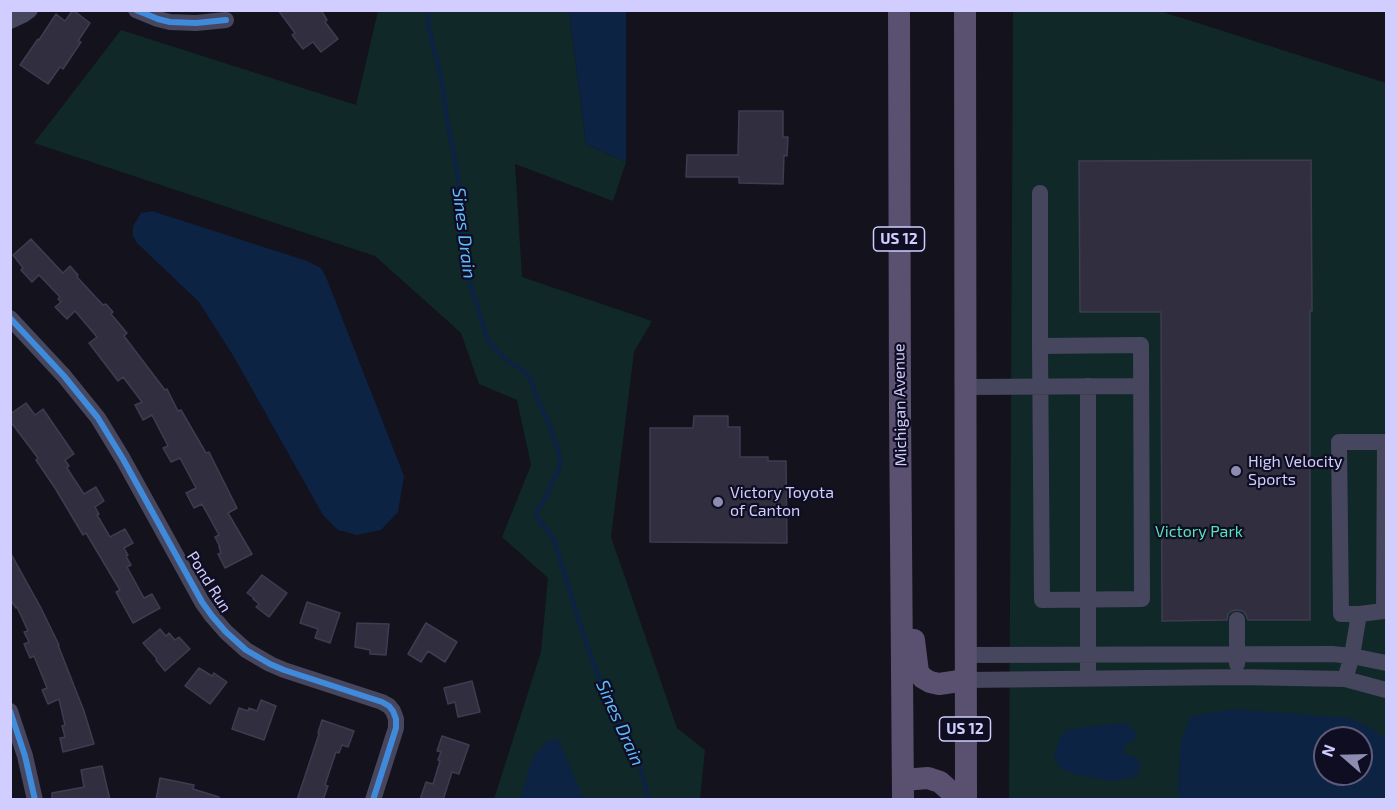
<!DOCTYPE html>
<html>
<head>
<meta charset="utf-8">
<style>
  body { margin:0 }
  #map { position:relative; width:1397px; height:810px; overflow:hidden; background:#13121d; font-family:"Exo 2",sans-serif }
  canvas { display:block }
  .frame { position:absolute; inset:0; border:12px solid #d1ceff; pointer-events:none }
  .north { position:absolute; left:1313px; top:726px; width:60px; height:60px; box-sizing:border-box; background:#0f0d22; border:2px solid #5d5a7a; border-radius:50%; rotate:290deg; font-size:16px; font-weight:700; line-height:24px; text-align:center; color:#d1ceff }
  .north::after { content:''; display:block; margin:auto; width:21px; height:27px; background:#8e8cb0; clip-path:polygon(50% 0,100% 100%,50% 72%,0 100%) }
</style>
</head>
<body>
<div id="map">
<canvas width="1397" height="810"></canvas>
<div class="frame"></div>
<div class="north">N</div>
</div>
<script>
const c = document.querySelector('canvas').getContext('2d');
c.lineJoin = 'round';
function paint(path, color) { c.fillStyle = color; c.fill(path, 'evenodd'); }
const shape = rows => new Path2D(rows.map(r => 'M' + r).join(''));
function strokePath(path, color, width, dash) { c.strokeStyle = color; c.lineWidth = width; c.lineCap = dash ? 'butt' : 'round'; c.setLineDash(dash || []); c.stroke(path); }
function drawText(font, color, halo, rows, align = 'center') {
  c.font = font + ' "Exo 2",sans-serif'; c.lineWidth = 4.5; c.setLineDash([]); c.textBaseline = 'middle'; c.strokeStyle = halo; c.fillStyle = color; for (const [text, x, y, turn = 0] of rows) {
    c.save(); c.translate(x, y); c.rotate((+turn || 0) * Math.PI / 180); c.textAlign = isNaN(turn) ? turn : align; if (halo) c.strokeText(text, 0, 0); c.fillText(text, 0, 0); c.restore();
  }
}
const green = shape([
  [378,11,569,11,586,144,626,162,613,201,515,164,522,277,652,321,634,352,611,537,677,728,705,750,700,799,494,799,541,652,548,578,502,537,531,465,517,400,479,384,461,333,375,256,34,143,121,30,356,105],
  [1013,11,1160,11,1386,83,1386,799,1009,800],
  [1325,738,1361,738,1361,774,1325,774]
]);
const water = shape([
  [569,11,626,11,626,162,586,144],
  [152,211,307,261,321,268,326,277,404,476,398,512,381,530,357,535,338,530,323,515,234,357,199,302,137,243,133,236,133,226,141,213],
  [1233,709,1349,718,1370,727,1386,739,1386,799,1180,799,1178,788,1181,740,1191,716],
  [1325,738,1361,738,1361,774,1325,774],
  [1125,723,1132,727,1137,736,1133,741,1124,746,1124,754,1133,756,1140,762,1138,776,1112,781,1078,775,1060,768,1054,755,1060,737,1068,729],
  [558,739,584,799,520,799,533,757,547,741]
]);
const stream = shape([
  [428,10,429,29,443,86,446,115,457,170,463,238,463,253,466,270,488,341,504,358,525,372,531,380,537,398,549,425,557,446,560,461,558,471,545,499,537,510,537,518,553,537,586,643,611,710,637,754,649,800]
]);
const building = shape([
  [73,10,90,23,78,41,81,42,63,69,60,67,48,84,20,65,38,39,39,40,56,14,65,21,73,10],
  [278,10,321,10,327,20,325,22,338,39,321,52,313,42,303,49,292,35,295,33,278,10],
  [739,111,783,111,783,137,788,137,787,156,784,155,783,184,739,183,739,177,686,177,687,155,738,155,739,111],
  [1311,160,1312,311,1310,311,1310,620,1248,620,1246,615,1243,611,1236,610,1232,611,1228,614,1227,620,1162,621,1161,312,1080,312,1079,161,1311,160],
  [31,239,63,273,70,266,78,275,77,277,103,305,106,304,113,312,111,314,127,333,124,336,165,390,167,389,178,411,181,410,206,453,209,452,237,508,228,513,252,554,225,568,218,554,221,553,219,547,220,547,215,537,219,535,202,504,194,508,186,493,196,488,180,458,171,462,163,448,168,446,152,415,143,420,135,405,142,402,123,377,118,381,89,343,97,337,75,311,67,319,55,307,61,302,58,299,60,297,39,275,32,282,21,270,23,268,13,255,31,239],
  [26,403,35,415,43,409,74,454,65,460,69,466,67,468,84,494,96,487,104,501,95,507,99,514,97,515,110,537,125,529,133,543,124,548,128,555,126,556,131,565,127,567,144,598,152,594,160,608,133,623,116,592,120,590,86,533,83,535,55,488,36,460,38,458,10,421,10,414,26,403],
  [694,416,728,416,728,427,740,427,740,457,768,457,768,461,786,461,787,543,650,542,650,428,693,428,694,416],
  [10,552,41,608,59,645,58,645,84,711,94,744,63,752,60,738,65,737,62,726,65,725,59,699,48,704,42,690,47,688,34,656,30,658,24,644,29,642,24,632,28,631,17,607,16,608,10,599,10,552],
  [262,575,287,593,269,617,256,607,259,604,253,599,254,598,247,593,262,575],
  [307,602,340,613,330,643,315,638,318,629,300,623,307,602],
  [357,623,389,624,386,655,370,654,370,650,355,647,357,623],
  [426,623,457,642,445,662,428,651,421,662,408,654,426,623],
  [160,629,166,636,169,633,175,640,179,637,190,649,165,671,156,660,157,659,143,643,160,629],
  [199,668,212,676,214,673,227,682,210,704,185,686,199,668],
  [472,681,480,712,458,717,455,702,448,704,444,688,472,681],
  [261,700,276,706,264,740,232,729,239,708,248,711,249,708,257,711,261,700],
  [322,720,354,731,348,747,342,745,339,753,336,752,325,785,328,786,323,800,297,800,319,734,318,733,322,720],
  [442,736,469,745,459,774,452,772,443,800,420,800,426,782,433,784,440,761,438,760,441,752,437,751,442,736],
  [102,766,110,800,52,800,52,793,84,787,81,770,102,766],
  [160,778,194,785,193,789,219,797,218,800,156,800,160,778]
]);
const minor = shape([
  [136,10,158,19,170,22,196,23,226,20],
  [10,21,23,15,30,10],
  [1040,193,1040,346],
  [10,318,64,376,98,418,123,459,202,602,212,616,226,632,246,650,270,664,284,670,382,702,389,706,393,711,396,719,396,728,373,800],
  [1141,345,1142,599,1042,600,1040,346,1141,345],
  [966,387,1141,386],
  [1339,442,1385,442,1384,611,1359,614,1341,614,1339,442],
  [1237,620,1237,664],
  [965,655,1332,654,1352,656,1386,663],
  [1088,678,1088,386],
  [1345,679,1352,656,1359,614],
  [966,680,1238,677,1345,679,1386,690],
  [10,711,25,756,35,800]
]);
const major = shape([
  [899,10,900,409,903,800],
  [965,10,966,800],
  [914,640,918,672,923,678,930,682,939,684,966,680],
  [903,780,928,778,940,782,960,800]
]);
const cycleway = shape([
  [136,10,158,19,170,22,196,23,226,20],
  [10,318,64,376,98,418,123,459,202,602,212,616,226,632,246,650,270,664,284,670,382,702,389,706,393,711,396,719,396,728,373,800],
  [10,711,25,756,35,800]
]);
const markers = [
  [1236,471,6,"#8e8cb0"],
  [718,502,6,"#8e8cb0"]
];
const shields = [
  [899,239,51],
  [965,729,51]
];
const shieldNames = [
  ["US 12",899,239],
  ["US 12",965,729]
];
const streetNames = [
  ["Michigan Avenue",900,405,-91],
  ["Pond Run",209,582,58]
];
const poiNames = [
  ["High Velocity",1248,462],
  ["Sports",1248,480],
  ["Victory Toyota",730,493],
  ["of Canton",730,511]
];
const parkNames = [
  ["Victory Park",1199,532]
];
const waterNames = [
  ["Sines Drain",464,233,83],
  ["Sines Drain",620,723,66]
];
paint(green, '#102828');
paint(water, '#0c2344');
strokePath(stream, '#0c2344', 4.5);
paint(building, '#312f3f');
strokePath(building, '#3e3c51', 1.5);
strokePath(minor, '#46465e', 16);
strokePath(major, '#5a506f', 22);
strokePath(cycleway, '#408adc', 6);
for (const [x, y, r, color] of markers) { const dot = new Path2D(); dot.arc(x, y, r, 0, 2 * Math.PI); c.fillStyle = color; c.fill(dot); strokePath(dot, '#0f0d22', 2); }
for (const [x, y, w] of shields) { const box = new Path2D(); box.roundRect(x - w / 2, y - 12, w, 24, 4.5); c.fillStyle = '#0f0d22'; c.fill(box); strokePath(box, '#d1ceff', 1.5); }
drawText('bold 15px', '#d1ceff', null, shieldNames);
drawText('16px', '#d1ceff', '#0f0d22', streetNames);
drawText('16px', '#d1ceff', '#0f0d22', poiNames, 'left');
drawText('16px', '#57e2b8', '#0f0d22', parkNames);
drawText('italic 18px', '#5cbbff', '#0f0d22', waterNames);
</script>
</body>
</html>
